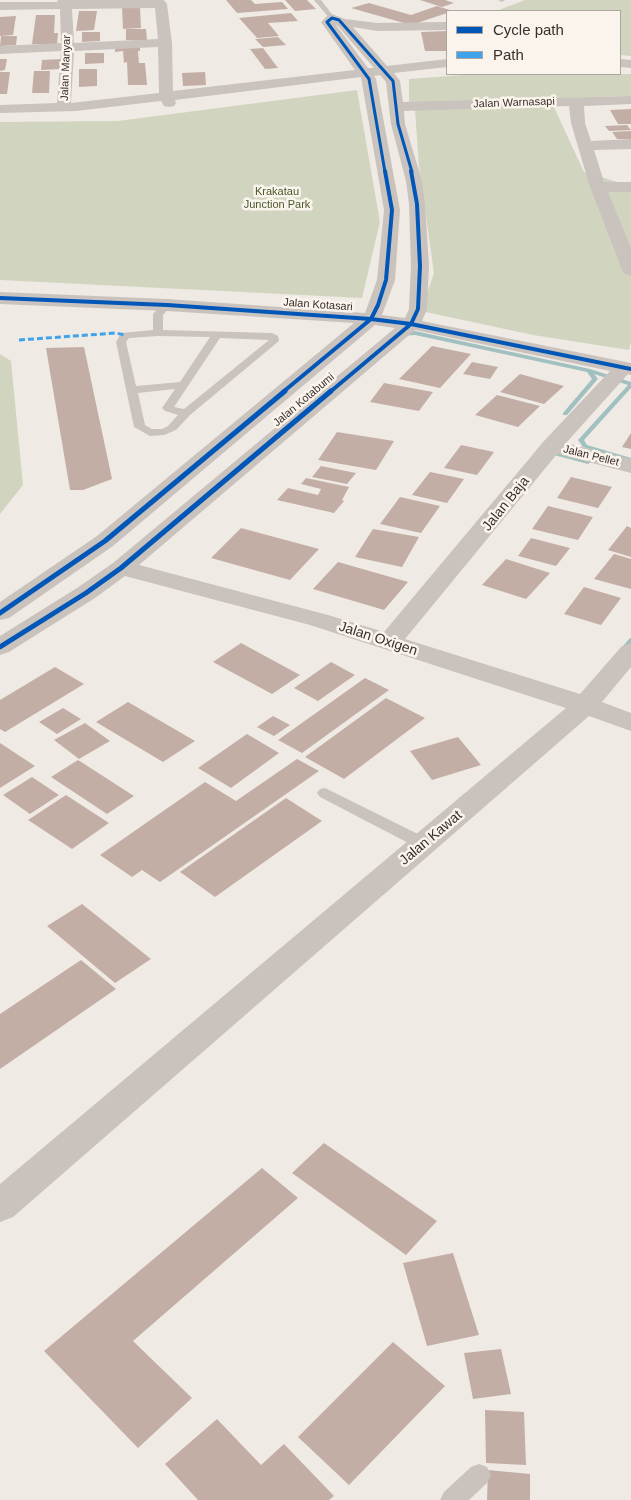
<!DOCTYPE html>
<html>
<head>
<meta charset="utf-8">
<style>
  body { margin:0 }
  #map { position:relative; width:631px; height:1500px; overflow:hidden; background:#f0eae5; font-family:Helvetica,sans-serif }
  canvas { display:block }
  .legend { position:absolute; left:446px; top:10px; width:175px; height:65px; box-sizing:border-box; background:#fbf4ed; border:1px solid #aea59f; margin:0; padding:6px 9px; list-style:none; font-size:15px; color:#3a2f2b }
  .legend li { display:flex; align-items:center; gap:10px; height:25px }
  .legend b { width:25px; border:1px solid #aea59f }
</style>
</head>
<body>
<div id="map">
<canvas width="631" height="1500"></canvas>
<ul class="legend">
<li><b style="height:6px;background:#0057b8"></b>Cycle path</li>
<li><b style="height:6px;background:#3fa3eb"></b>Path</li>
</ul>
</div>
<script>
const c = document.querySelector('canvas').getContext('2d');
c.lineJoin = 'round';
function paint(path, color) { c.fillStyle = color; c.fill(path, 'evenodd'); }
const shape = rows => new Path2D(rows.map(r => 'M' + r).join(''));
function strokePath(path, color, width, dash) { c.strokeStyle = color; c.lineWidth = width; c.lineCap = dash ? 'butt' : 'round'; c.setLineDash(dash || []); c.stroke(path); }
function drawText(font, color, halo, rows, align = 'center') {
  c.font = font + ' Helvetica,sans-serif'; c.lineWidth = 5; c.setLineDash([]); c.textBaseline = 'middle'; c.strokeStyle = halo; c.fillStyle = color; for (const [text, x, y, turn = 0] of rows) {
    c.save(); c.translate(x, y); c.rotate((+turn || 0) * Math.PI / 180); c.textAlign = isNaN(turn) ? turn : align; if (halo) c.strokeText(text, 0, 0); c.fillText(text, 0, 0); c.restore();
  }
}
const green = shape([
  [525,0,631,0,631,56,620,55,620,11,496,11],
  [477,74,631,74,631,96,409,103,409,79],
  [357,90,380,222,362,298,0,280,0,122,118,121],
  [552,103,584,172,631,186,631,342,629,350,533,335,421,311,434,273,419,167,415,110],
  [0,354,11,361,23,485,0,514]
]);
const stream = shape([
  [415,331,590,369,631,382,631,388,584,440,587,445,631,458,631,462,583,447,578,440,628,385,594,374,598,379,597,380,567,415,563,415,563,413,592,379,587,372,415,335,401,336,398,334,401,332,415,331],
  [556,452,590,461,591,462,588,464,554,455,553,454,556,452],
  [631,638,631,644,623,653,619,653,618,652,619,651,629,639,631,638]
]);
const building = shape([
  [226,0,251,0,255,4,282,2,288,9,237,13],
  [285,0,307,0,316,9,295,11],
  [420,0,445,0,454,3,442,7],
  [369,3,411,15,437,6,453,11,411,25,351,8],
  [122,7,140,7,141,28,123,29],
  [79,11,97,11,94,30,76,31],
  [291,13,298,21,268,23,279,36,257,38,239,18],
  [36,15,55,15,54,33,58,33,57,44,32,44],
  [16,16,13,35,0,36,0,17],
  [126,29,146,29,147,40,126,40],
  [447,31,447,51,425,51,421,32],
  [82,32,100,32,100,41,82,42],
  [1,36,17,36,16,45,0,46],
  [278,37,286,45,263,47,255,39],
  [140,47,140,51,138,51,139,63,145,63,147,85,128,85,127,62,124,63,123,51,115,52,115,48],
  [263,48,278,68,265,69,250,49],
  [85,53,104,53,104,63,85,64],
  [0,59,7,59,5,70,0,71],
  [61,59,60,69,41,70,42,60],
  [79,69,97,69,97,86,79,87],
  [34,71,50,71,49,93,32,93],
  [0,72,10,72,7,94,0,94],
  [205,72,206,85,183,86,182,73],
  [631,109,631,124,618,124,610,110],
  [627,125,631,130,609,131,605,126],
  [631,131,631,139,617,139,612,132],
  [432,346,471,354,440,388,399,379],
  [84,347,112,479,83,490,70,490,46,348],
  [472,362,498,367,490,379,463,374],
  [520,374,564,386,544,404,500,392],
  [384,383,433,392,419,411,370,402],
  [497,395,540,406,518,427,475,415],
  [337,432,394,441,376,470,318,460],
  [631,433,631,449,622,447],
  [461,445,494,452,477,475,444,468],
  [321,466,356,473,347,484,312,477],
  [430,472,464,479,447,503,412,495],
  [571,477,612,487,598,508,557,498],
  [306,478,349,487,342,500,344,501,334,513,277,500,288,488,318,495,321,489,301,484],
  [400,497,440,506,421,533,380,524],
  [548,506,593,517,578,540,532,529],
  [627,526,631,528,631,557,608,550],
  [241,528,319,549,290,580,211,558],
  [373,529,419,537,402,567,355,557],
  [531,538,570,548,556,566,518,556],
  [614,554,631,559,631,589,594,579],
  [506,559,550,573,526,599,482,585],
  [338,562,408,582,384,610,313,589],
  [584,587,621,598,601,625,564,614],
  [241,643,300,675,272,694,213,662],
  [331,662,355,675,318,701,294,688],
  [55,667,84,684,5,732,0,729,0,700],
  [365,678,389,690,302,753,278,740],
  [386,698,425,718,344,779,305,757],
  [128,702,195,741,163,762,96,722],
  [63,708,81,719,57,734,39,722],
  [273,716,290,725,274,736,257,727],
  [85,723,110,741,79,759,54,740],
  [247,734,279,753,231,788,198,768],
  [458,737,481,765,432,780,410,751],
  [0,743,35,766,0,788],
  [297,759,319,771,160,882,142,870,132,877,100,855,205,782,236,801],
  [78,760,134,796,107,814,51,777],
  [32,777,59,795,30,814,3,795],
  [66,795,109,823,72,849,28,820],
  [286,798,322,821,215,897,180,872],
  [82,904,151,959,115,983,47,926],
  [81,960,116,989,0,1069,0,1014],
  [324,1143,437,1221,406,1255,292,1173],
  [262,1168,298,1198,133,1341,192,1398,138,1448,44,1351],
  [453,1253,479,1335,427,1346,403,1263],
  [393,1342,445,1386,349,1485,298,1437],
  [501,1349,511,1394,473,1399,464,1353],
  [485,1410,524,1412,526,1465,486,1463],
  [217,1419,261,1465,284,1444,334,1496,329,1500,198,1500,165,1464],
  [488,1470,530,1474,530,1500,487,1500]
]);
const lane = shape([
  [314,0,321,0,334,17,334,19,330,19,314,0],
  [498,0,505,0,502,2,498,0],
  [167,302,172,305,163,315,163,330,272,333,278,336,279,341,190,415,176,430,164,435,150,436,134,427,116,342,121,333,153,330,153,314,163,303,167,302],
  [158,336,210,337,180,382,136,386,126,342,129,338,158,336],
  [220,338,269,340,184,409,174,407,220,338],
  [175,389,162,408,165,411,178,415,168,426,162,429,152,429,145,425,138,393,175,389],
  [325,788,430,840,432,844,430,848,424,850,418,848,320,797,317,793,320,789,325,788],
  [479,1464,487,1467,491,1475,487,1483,469,1500,440,1500,444,1492,471,1467,479,1464]
]);
const street = shape([
  [57,0,164,0,167,4,172,43,173,91,355,70,321,22,328,15,332,14,345,19,377,23,447,22,447,30,377,31,353,27,387,66,447,59,447,67,394,73,400,81,403,102,631,96,631,104,584,106,585,123,591,141,631,139,631,149,594,150,604,182,631,182,631,192,608,192,631,248,631,275,625,274,622,270,589,184,571,123,569,106,404,111,405,124,422,181,425,204,429,266,427,309,422,321,631,363,631,375,628,374,566,443,631,459,631,473,557,454,405,639,580,694,622,646,631,643,631,667,602,702,631,713,631,731,589,716,13,1217,0,1222,0,1184,566,708,310,625,125,576,95,598,9,652,0,655,0,636,77,588,113,563,395,328,375,325,113,546,9,618,0,620,0,602,97,536,354,323,167,311,0,304,0,292,167,299,365,313,377,280,384,210,361,77,175,100,176,103,174,106,169,107,164,106,161,101,76,111,0,113,0,105,57,103,61,51,0,54,0,46,61,43,60,9,0,10,0,2,58,2,57,0],
  [155,8,158,39,74,43,72,9,155,8],
  [336,25,337,25,374,68,368,68,336,25],
  [158,47,159,93,71,103,74,51,158,47],
  [380,75,386,82,391,124,406,181,409,204,411,266,409,309,405,318,382,315,395,280,400,210,376,79,374,76,380,75],
  [415,330,610,371,544,441,384,632,328,615,139,565,415,330],
  [620,59,631,60,631,68,620,67,620,59]
]);
const quiet = shape([
  [19,340,116,333,125,335]
]);
const cyclewayFar2 = shape([
  [385,172,369,79,327,22,332,18,339,20,393,81,398,124,412,172]
]);
const cyclewayFar1 = shape([
  [0,298,167,305,371,319,411,324,631,369],
  [283,392,371,319,378,305,386,280,392,210,385,171],
  [330,392,411,324,418,309,420,266,417,204,411,171]
]);
const cycleway = shape([
  [0,613,105,541,285,391],
  [0,647,86,593,121,568,331,391]
]);
const farStreetnames = [
  ["Jalan Manyar",66,68,-88],
  ["Jalan Warnasapi",514,103,-2],
  ["Jalan Kotasari",318,305,4],
  ["Jalan Kotabumi",304,400,-40],
  ["Jalan Pellet",591,456,14]
];
const farParknames = [
  ["Krakatau",277,192],
  ["Junction Park",277,205]
];
const streetNames = [
  ["Jalan Baja",506,504,-51],
  ["Jalan Oxigen",378,639,18],
  ["Jalan Kawat",431,838,-40]
];
paint(green, '#d1d5bf');
paint(stream, '#a1c1c1');
paint(building, '#c3aea6');
paint(lane, '#c9c2bd');
paint(street, '#c9c2bd');
strokePath(quiet, '#3fa3eb', 3, [6, 3]);
strokePath(cyclewayFar2, '#0057b8', 3);
strokePath(cyclewayFar1, '#0057b8', 4);
strokePath(cycleway, '#0057b8', 5);
drawText('11px', '#3a2f2b', '#fbf4ed', farStreetnames);
drawText('11px', '#4a592e', '#fbf4ed', farParknames);
drawText('14px', '#3a2f2b', '#fbf4ed', streetNames);
</script>
</body>
</html>
